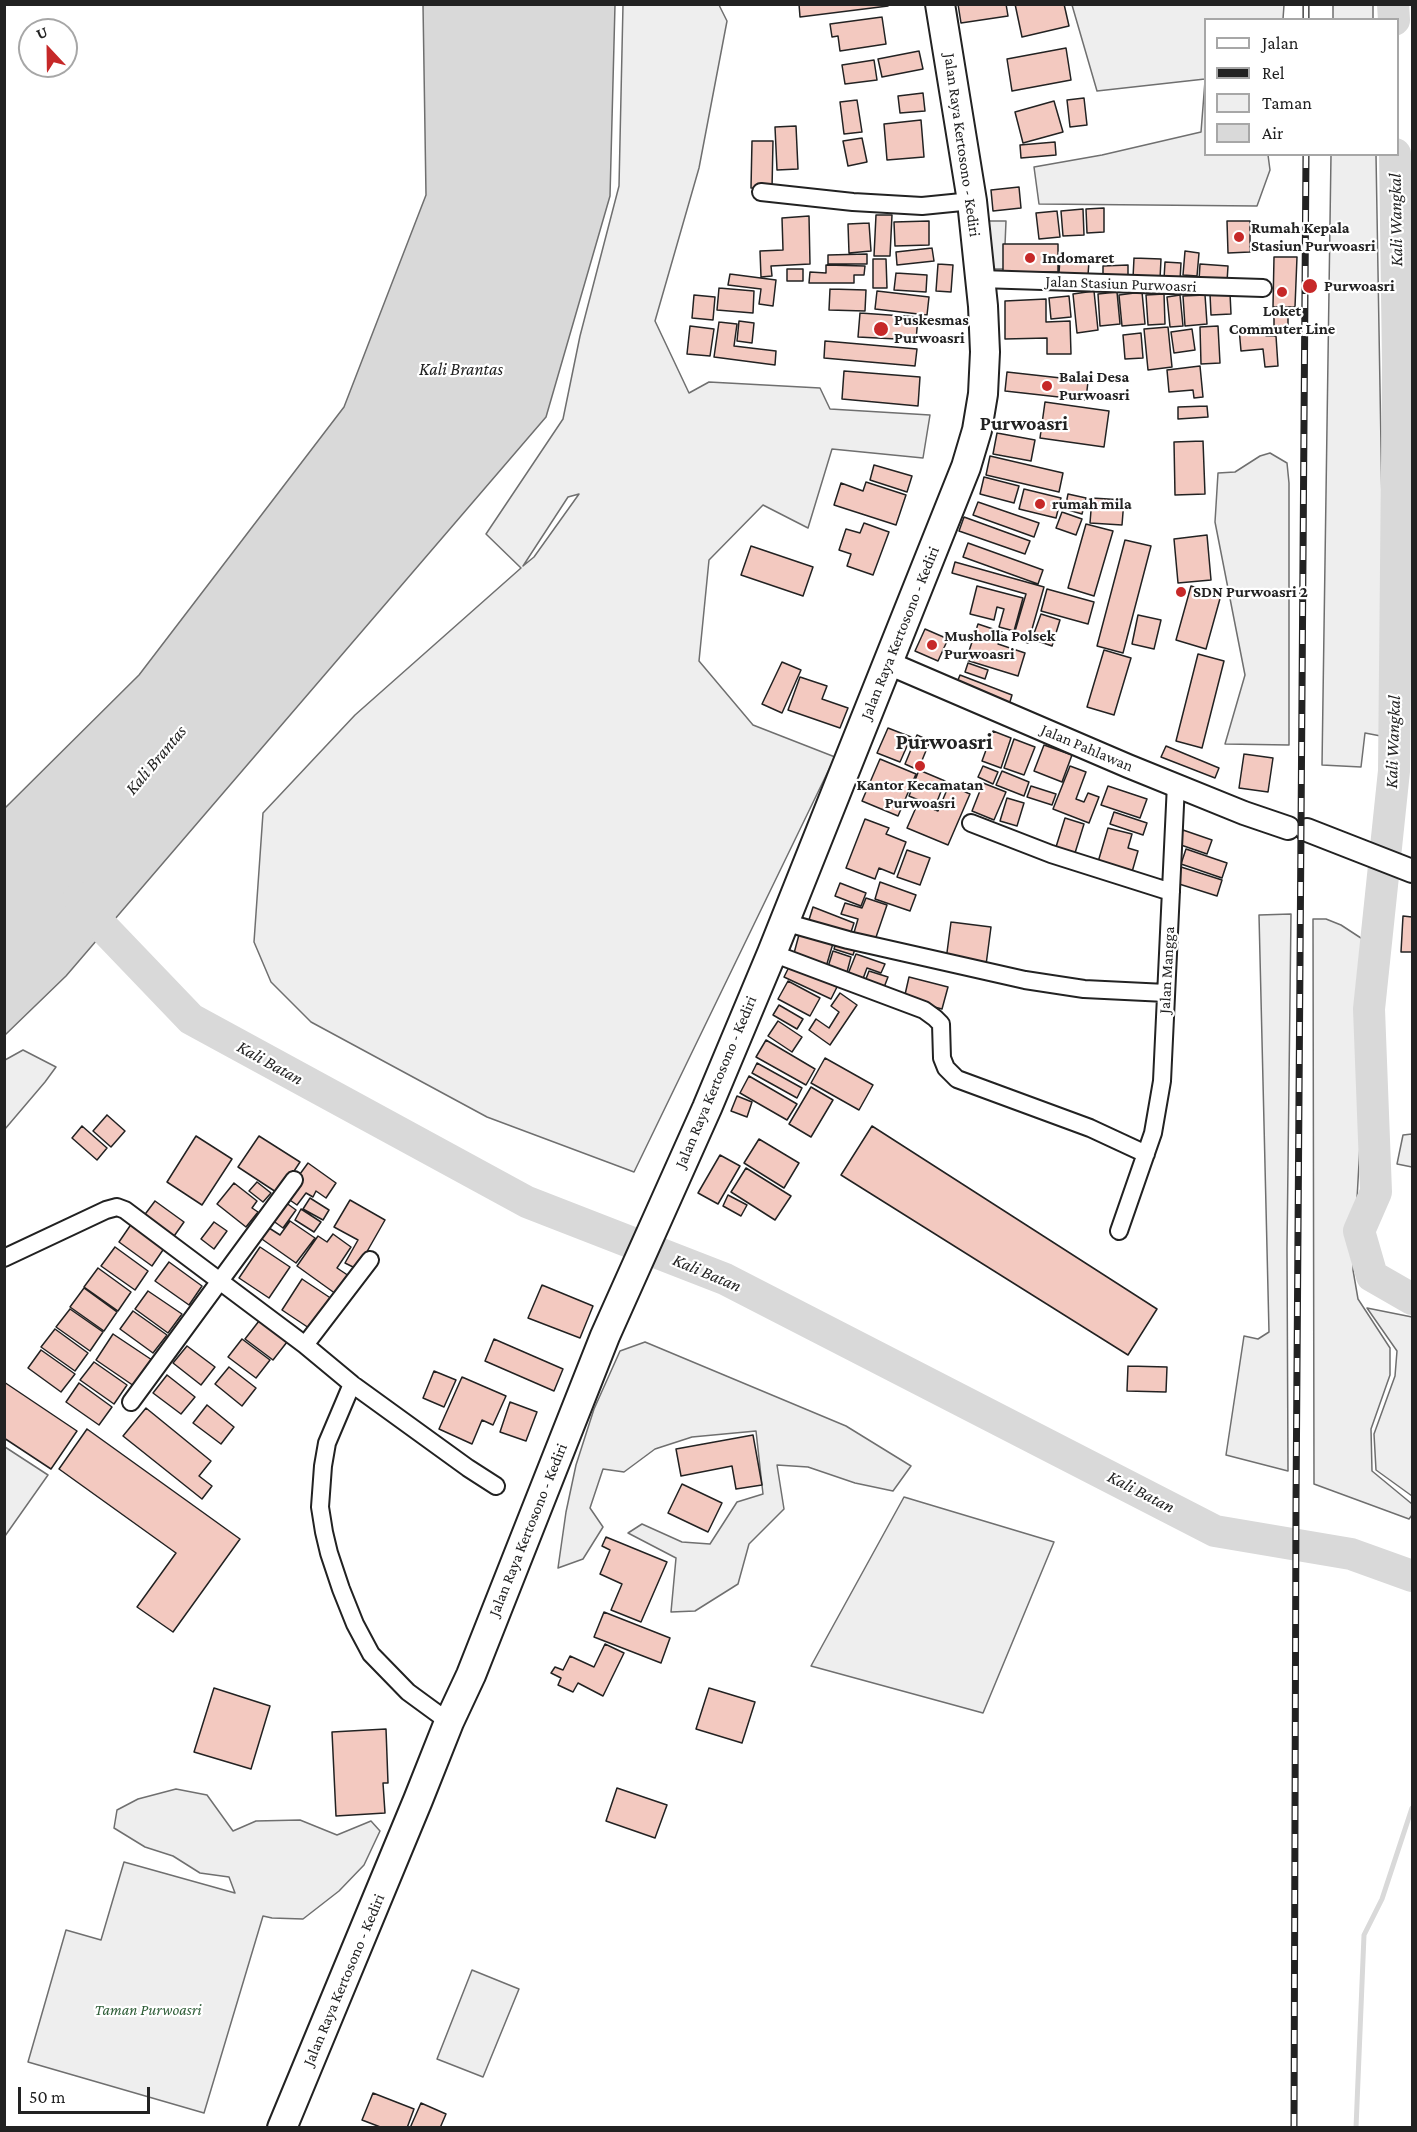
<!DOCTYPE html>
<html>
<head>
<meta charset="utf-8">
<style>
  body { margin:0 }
  #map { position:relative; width:1417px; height:2132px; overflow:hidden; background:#fff; font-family:"Crimson Pro",serif }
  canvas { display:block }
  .frame { position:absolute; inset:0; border:6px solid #222; pointer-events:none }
  .legend { position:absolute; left:1204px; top:18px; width:195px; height:138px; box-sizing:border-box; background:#fff; border:2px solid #a7a7a7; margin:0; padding:8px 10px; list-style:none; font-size:18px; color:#222 }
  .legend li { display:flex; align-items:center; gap:12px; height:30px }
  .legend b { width:30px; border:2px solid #a7a7a7 }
  .north { position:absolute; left:18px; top:18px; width:60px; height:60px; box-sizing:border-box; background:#fff; border:2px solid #a7a7a7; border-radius:50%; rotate:338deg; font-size:16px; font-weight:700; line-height:24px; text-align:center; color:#222 }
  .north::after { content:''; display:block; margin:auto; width:21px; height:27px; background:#c62828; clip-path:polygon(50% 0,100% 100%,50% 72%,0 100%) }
  .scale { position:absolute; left:18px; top:2087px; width:132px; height:27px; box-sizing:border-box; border:3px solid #222; border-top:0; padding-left:8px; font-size:18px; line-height:21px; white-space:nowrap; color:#222; -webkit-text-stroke:4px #fff; paint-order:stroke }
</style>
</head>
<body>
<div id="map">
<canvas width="1417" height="2132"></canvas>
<div class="frame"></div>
<ul class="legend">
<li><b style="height:8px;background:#fff"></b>Jalan</li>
<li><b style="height:8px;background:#222"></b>Rel</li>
<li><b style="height:16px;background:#eee"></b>Taman</li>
<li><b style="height:16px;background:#d9d9d9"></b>Air</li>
</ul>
<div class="north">U</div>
<div class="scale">50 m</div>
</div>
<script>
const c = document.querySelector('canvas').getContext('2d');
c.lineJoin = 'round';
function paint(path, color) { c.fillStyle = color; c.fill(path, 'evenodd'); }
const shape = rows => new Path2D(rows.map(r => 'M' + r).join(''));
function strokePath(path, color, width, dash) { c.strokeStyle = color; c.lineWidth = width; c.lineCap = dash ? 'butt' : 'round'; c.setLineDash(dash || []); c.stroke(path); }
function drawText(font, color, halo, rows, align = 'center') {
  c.font = font + ' "Crimson Pro",serif'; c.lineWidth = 4.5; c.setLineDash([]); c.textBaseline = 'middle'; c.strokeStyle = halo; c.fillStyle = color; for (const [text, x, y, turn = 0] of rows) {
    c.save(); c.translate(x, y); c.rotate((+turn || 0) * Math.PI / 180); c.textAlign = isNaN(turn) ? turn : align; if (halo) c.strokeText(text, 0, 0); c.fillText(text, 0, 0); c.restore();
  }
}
const green = shape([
  [623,5,719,5,727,21,699,168,655,321,689,393,709,382,820,388,830,409,930,415,923,458,832,449,808,528,763,505,709,560,699,661,753,725,835,757,634,1172,487,1117,311,1022,271,982,254,942,263,813,355,715,521,568,486,534,563,419,580,336,619,186,623,5],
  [579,494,534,557,523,566,568,497,579,494],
  [1072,5,1072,4,1284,5,1283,19,1206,20,1205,79,1097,91,1072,5],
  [1333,5,1373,5,1373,19,1333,19,1333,5],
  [1205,81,1206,154,1268,155,1270,170,1257,206,1039,204,1034,167,1102,155,1201,132,1205,81],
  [1331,155,1376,155,1386,737,1365,733,1361,767,1322,765,1331,155],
  [1270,453,1287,463,1289,483,1289,745,1225,744,1245,675,1215,522,1218,473,1235,472,1260,456,1270,453],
  [1291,914,1287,1248,1288,1471,1226,1455,1244,1336,1258,1339,1269,1332,1259,915,1291,914],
  [1313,919,1326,919,1341,925,1367,942,1363,1092,1353,1270,1358,1299,1390,1348,1390,1375,1371,1429,1372,1471,1412,1504,1412,1515,1409,1519,1314,1484,1313,919],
  [23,1050,56,1067,45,1082,5,1129,5,1060,23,1050],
  [1412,1134,1412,1167,1397,1164,1403,1135,1412,1134],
  [1367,1308,1412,1317,1412,1496,1376,1470,1374,1434,1395,1376,1397,1351,1367,1308],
  [645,1342,846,1426,911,1466,893,1491,855,1483,808,1467,777,1465,784,1509,749,1544,738,1584,695,1611,671,1612,676,1558,628,1533,642,1524,682,1542,710,1544,737,1502,763,1494,756,1431,692,1437,655,1449,624,1472,603,1469,590,1508,603,1527,583,1559,558,1568,566,1512,576,1465,594,1409,620,1351,645,1342],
  [5,1447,48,1475,5,1536,5,1447],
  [904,1497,1054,1542,983,1713,811,1666,904,1497],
  [176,1789,207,1795,233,1831,256,1821,300,1820,337,1835,371,1821,380,1831,364,1865,339,1891,303,1919,272,1918,263,1916,204,2113,28,2062,66,1930,101,1940,124,1862,235,1893,229,1877,200,1873,173,1856,145,1847,114,1828,117,1810,138,1799,176,1789],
  [472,1970,519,1989,483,2077,437,2059,472,1970]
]);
const parking = shape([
  [986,221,1006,221,1004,269,993,269,986,221]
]);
const water = shape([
  [423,5,615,5,610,196,546,417,66,976,5,1035,5,808,139,675,344,407,426,195,423,5]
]);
const stream = shape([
  [1356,2128,1364,1935,1382,1899,1412,1808]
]);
const river = shape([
  [1393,4,1394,20],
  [1395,154,1398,364,1394,771,1369,1009,1376,1192,1359,1231,1372,1276,1412,1299],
  [79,898,99,923,191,1019,527,1202,725,1279,1215,1531,1351,1554,1412,1576]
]);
const building = shape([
  [799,4,888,4,888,6,800,17,799,4],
  [958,4,1006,4,1008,16,961,23,958,4],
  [1015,4,1064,4,1069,26,1022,37,1015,4],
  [882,17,886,44,840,51,838,36,832,37,830,24,882,17],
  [1066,48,1071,80,1012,91,1007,59,1066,48],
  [919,51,923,69,882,77,878,59,919,51],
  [874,60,877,80,845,84,842,65,874,60],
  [923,93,925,111,900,113,898,96,923,93],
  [1084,98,1087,125,1070,127,1067,100,1084,98],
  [857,100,862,132,844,134,840,102,857,100],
  [1054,101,1063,132,1023,143,1015,112,1054,101],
  [921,120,924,157,887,160,884,124,921,120],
  [796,126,798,169,777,170,775,127,796,126],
  [862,138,867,162,848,166,843,141,862,138],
  [752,141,773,141,772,189,751,188,752,141],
  [1055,142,1056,155,1021,158,1020,145,1055,142],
  [1019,187,1021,208,993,211,991,190,1019,187],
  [1104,208,1104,232,1087,233,1086,209,1104,208],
  [1083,209,1084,235,1063,236,1061,211,1083,209],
  [1057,211,1060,237,1039,239,1036,213,1057,211],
  [876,215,892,215,890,256,874,256,876,215],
  [809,216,810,264,771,266,772,276,761,277,760,251,783,250,782,218,809,216],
  [929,221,929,245,895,246,894,222,929,221],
  [1227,221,1250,221,1250,252,1228,253,1227,221],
  [869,223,871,251,849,253,848,224,869,223],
  [1003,244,1058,244,1058,272,1003,272,1003,244],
  [932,248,934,261,897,265,896,252,932,248],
  [1185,251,1199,253,1197,276,1183,275,1185,251],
  [867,254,867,264,828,264,828,255,867,254],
  [1274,257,1297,257,1295,307,1273,307,1274,257],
  [1134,258,1161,259,1160,279,1133,278,1134,258],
  [873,259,886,259,887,288,873,288,873,259],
  [1060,259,1089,261,1088,275,1059,273,1060,259],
  [1165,262,1181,263,1180,280,1164,279,1165,262],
  [938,264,953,265,951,292,936,291,938,264],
  [1200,264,1228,266,1227,282,1199,281,1200,264],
  [826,265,865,266,864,275,854,275,854,283,809,283,810,272,826,273,826,265],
  [1128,265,1128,276,1103,277,1103,266,1128,265],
  [787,269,803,269,803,281,787,281,787,269],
  [896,273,927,275,926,292,894,290,896,273],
  [730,274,776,280,773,306,759,304,761,289,728,285,730,274],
  [719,288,754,291,753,313,717,310,719,288],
  [830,289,866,290,865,311,829,310,830,289],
  [877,291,929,297,927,315,875,309,877,291],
  [1094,291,1098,330,1077,333,1073,294,1094,291],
  [1117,292,1120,324,1100,326,1098,294,1117,292],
  [1142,292,1145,324,1122,326,1119,295,1142,292],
  [1230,293,1231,314,1211,315,1210,294,1230,293],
  [1164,294,1165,324,1148,325,1146,295,1164,294],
  [694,295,715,297,713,320,692,318,694,295],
  [1180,295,1183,326,1170,327,1167,297,1180,295],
  [1205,295,1207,324,1185,326,1183,296,1205,295],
  [1069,296,1071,317,1051,319,1049,298,1069,296],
  [1046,299,1046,322,1070,321,1071,354,1047,354,1047,338,1005,339,1005,301,1046,299],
  [1274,311,1288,311,1288,326,1274,326,1274,311],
  [860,313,918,317,916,340,858,337,860,313],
  [739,321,754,323,752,343,737,341,739,321],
  [719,322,737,324,734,346,776,351,775,365,714,357,719,322],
  [690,326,714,329,710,356,687,354,690,326],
  [1218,326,1220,363,1201,364,1200,327,1218,326],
  [1265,326,1266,336,1276,336,1278,366,1265,367,1263,349,1241,351,1239,328,1265,326],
  [1168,327,1172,367,1148,370,1144,329,1168,327],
  [1192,329,1195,350,1174,353,1171,332,1192,329],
  [1141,333,1143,358,1125,359,1123,335,1141,333],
  [825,341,917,349,915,366,824,358,825,341],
  [1200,366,1203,397,1194,398,1193,390,1169,392,1167,370,1200,366],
  [844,371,920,377,918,406,842,399,844,371],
  [1007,372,1088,381,1086,400,1005,391,1007,372],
  [1045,402,1109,411,1104,447,1040,438,1045,402],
  [1207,406,1208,417,1178,419,1178,407,1207,406],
  [997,433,1035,440,1031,461,993,454,997,433],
  [1203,441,1205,494,1175,495,1174,442,1203,441],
  [990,456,1063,473,1059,492,986,475,990,456],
  [874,465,912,476,907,492,870,480,874,465],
  [984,477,1019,486,1014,503,980,494,984,477],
  [866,482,906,495,896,525,834,505,841,483,863,491,866,482],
  [1024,489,1061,498,1056,518,1019,509,1024,489],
  [1068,494,1086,498,1082,514,1065,509,1068,494],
  [1092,498,1124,500,1122,525,1090,523,1092,498],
  [978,502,1039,523,1034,537,973,515,978,502],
  [1062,512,1082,519,1076,535,1056,528,1062,512],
  [964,517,1030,541,1025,554,959,531,964,517],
  [864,523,889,532,873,575,847,566,851,554,839,550,846,529,860,533,864,523],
  [1086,524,1113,531,1094,596,1068,588,1086,524],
  [1207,535,1211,580,1178,583,1174,539,1207,535],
  [1125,540,1151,546,1123,653,1097,646,1125,540],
  [968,543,1043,570,1038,584,963,557,968,543],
  [751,546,813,567,803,596,741,575,751,546],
  [955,562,1044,587,1028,643,1013,638,1026,594,952,573,955,562],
  [977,586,1023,598,1014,631,999,627,1004,609,997,607,994,620,970,614,977,586],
  [1191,586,1221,595,1206,649,1176,640,1191,586],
  [1047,589,1094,602,1088,624,1041,611,1047,589],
  [1041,614,1060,620,1052,646,1032,639,1041,614],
  [1138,615,1161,620,1154,649,1132,644,1138,615],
  [978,624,1002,632,998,644,1025,653,1018,676,966,660,978,624],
  [925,629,948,639,938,661,915,651,925,629],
  [1104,650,1131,658,1114,715,1087,707,1104,650],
  [1198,654,1224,661,1202,748,1176,741,1198,654],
  [782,662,801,670,782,713,762,704,782,662],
  [968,663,988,670,985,679,965,672,968,663],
  [960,675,1012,695,1009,705,956,685,960,675],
  [800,677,827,686,822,699,848,708,840,728,788,710,800,677],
  [888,728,911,737,900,762,877,753,888,728],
  [993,731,1011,738,1001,768,982,761,993,731],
  [917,735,930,741,918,770,905,764,917,735],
  [1014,739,1035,747,1024,775,1004,768,1014,739],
  [1044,745,1072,755,1062,782,1034,771,1044,745],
  [1166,746,1219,768,1215,778,1161,757,1166,746],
  [1244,754,1273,758,1268,792,1239,788,1244,754],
  [880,759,916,774,898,816,862,801,880,759],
  [983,766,998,772,993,784,978,777,983,766],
  [1070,766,1086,772,1076,799,1084,802,1088,793,1099,797,1089,823,1053,809,1070,766],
  [919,770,945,781,935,807,909,796,919,770],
  [1002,771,1029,782,1024,796,996,785,1002,771],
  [983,783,1006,792,994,820,972,811,983,783],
  [949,785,970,794,948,845,907,828,918,803,938,811,949,785],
  [1031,786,1056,794,1052,805,1027,797,1031,786],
  [1108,786,1147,799,1140,818,1101,805,1108,786],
  [1007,798,1024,803,1017,826,1000,821,1007,798],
  [1114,812,1147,823,1143,835,1110,824,1114,812],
  [1065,818,1084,824,1075,853,1056,847,1065,818],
  [865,819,889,828,886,834,906,842,894,874,879,868,875,879,846,868,865,819],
  [1108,828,1132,834,1128,848,1138,851,1132,872,1098,862,1108,828],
  [1183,830,1212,840,1207,854,1178,844,1183,830],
  [1186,849,1227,863,1222,878,1181,864,1186,849],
  [907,850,930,858,920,885,897,877,907,850],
  [1181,867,1222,880,1217,896,1176,883,1181,867],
  [880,882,916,895,910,911,875,899,880,882],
  [840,883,866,893,861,906,835,896,840,883],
  [866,898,887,905,874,943,853,936,858,919,841,914,845,903,862,908,866,898],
  [813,907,854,923,849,938,808,923,813,907],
  [1403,916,1412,917,1412,952,1401,952,1403,916],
  [951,922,991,927,986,965,946,960,951,922],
  [800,931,834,940,826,967,793,957,800,931],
  [837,940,856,946,853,955,834,949,837,940],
  [833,951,851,957,846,976,827,970,833,951],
  [856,954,885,964,881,973,867,968,861,984,846,979,856,954],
  [790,965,837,987,831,999,784,977,790,965],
  [869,971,888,977,883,990,864,984,869,971],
  [909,977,948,987,942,1009,904,999,909,977],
  [788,981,820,998,810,1016,778,999,788,981],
  [840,993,857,1005,830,1045,809,1030,816,1019,829,1028,839,1012,831,1006,840,993],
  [779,1005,803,1019,797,1029,773,1015,779,1005],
  [778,1021,802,1037,792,1052,768,1036,778,1021],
  [766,1040,815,1069,806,1085,756,1057,766,1040],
  [825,1058,873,1085,859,1110,811,1083,825,1058],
  [757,1063,802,1088,797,1098,752,1073,757,1063],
  [749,1076,797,1104,787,1120,740,1093,749,1076],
  [811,1087,833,1100,811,1137,789,1124,811,1087],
  [737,1096,752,1102,747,1117,731,1111,737,1096],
  [107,1115,125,1131,111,1147,93,1131,107,1115],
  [82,1126,107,1148,97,1160,72,1138,82,1126],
  [872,1126,1157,1309,1128,1355,841,1175,872,1126],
  [196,1136,232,1159,202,1205,167,1182,196,1136],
  [259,1136,300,1162,279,1194,238,1167,259,1136],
  [759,1139,799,1163,784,1188,744,1163,759,1139],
  [720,1155,740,1166,718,1204,698,1193,720,1155],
  [308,1163,336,1183,326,1198,316,1191,313,1197,306,1193,297,1205,284,1196,308,1163],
  [746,1168,791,1196,775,1220,731,1192,746,1168],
  [257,1182,271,1193,263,1202,249,1191,257,1182],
  [234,1183,257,1201,252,1208,258,1212,246,1227,217,1204,234,1183],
  [728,1195,747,1205,741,1216,723,1206,728,1195],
  [310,1198,329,1210,323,1220,303,1209,310,1198],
  [350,1200,385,1220,357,1269,345,1263,358,1240,334,1227,350,1200],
  [155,1201,184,1222,172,1239,143,1217,155,1201],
  [285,1202,296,1210,283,1228,272,1220,285,1202],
  [301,1209,321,1222,314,1232,295,1220,301,1209],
  [290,1221,315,1238,296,1263,259,1237,266,1226,280,1235,290,1221],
  [214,1222,227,1231,214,1249,201,1239,214,1222],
  [132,1223,165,1247,152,1266,119,1242,132,1223],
  [333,1234,351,1247,337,1268,349,1276,336,1294,297,1266,318,1236,327,1242,333,1234],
  [115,1247,148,1271,135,1290,101,1266,115,1247],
  [260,1247,290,1267,269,1298,239,1278,260,1247],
  [169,1262,202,1286,189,1305,155,1281,169,1262],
  [98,1268,131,1292,118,1311,84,1287,98,1268],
  [302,1279,332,1299,312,1330,282,1310,302,1279],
  [542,1285,593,1306,580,1338,528,1318,542,1285],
  [84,1288,117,1312,104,1331,70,1307,84,1288],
  [148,1291,182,1314,168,1333,135,1309,148,1291],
  [70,1309,103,1332,90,1351,56,1327,70,1309],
  [133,1311,167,1335,153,1353,120,1329,133,1311],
  [259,1321,287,1342,273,1360,245,1339,259,1321],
  [55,1329,88,1353,75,1371,41,1347,55,1329],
  [113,1334,152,1360,134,1386,96,1360,113,1334],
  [242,1339,270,1360,256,1378,228,1357,242,1339],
  [494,1339,563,1369,554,1391,485,1361,494,1339],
  [187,1346,215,1367,201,1385,173,1363,187,1346],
  [41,1350,75,1374,61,1392,28,1368,41,1350],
  [94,1362,127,1385,114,1404,80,1380,94,1362],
  [1128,1366,1167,1367,1166,1392,1127,1391,1128,1366],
  [229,1367,256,1388,242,1406,215,1384,229,1367],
  [434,1371,456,1380,444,1407,423,1398,434,1371],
  [167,1375,195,1397,181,1414,153,1393,167,1375],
  [462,1377,506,1396,493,1425,482,1420,472,1444,439,1429,462,1377],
  [4,1382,77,1431,51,1469,4,1438,4,1382],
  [79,1383,112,1407,99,1425,66,1402,79,1383],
  [510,1402,537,1412,526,1441,500,1432,510,1402],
  [207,1405,234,1427,221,1444,193,1423,207,1405],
  [146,1408,211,1461,199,1476,212,1486,202,1499,123,1436,146,1408],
  [87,1429,240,1539,173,1632,137,1607,176,1553,59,1469,87,1429],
  [753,1435,762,1485,736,1489,732,1466,681,1476,676,1449,753,1435],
  [682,1484,722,1503,708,1532,668,1513,682,1484],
  [606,1537,667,1562,641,1622,611,1610,622,1584,600,1574,610,1550,602,1546,606,1537],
  [604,1612,670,1638,661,1663,594,1637,604,1612],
  [605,1644,624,1653,603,1696,578,1683,573,1692,558,1685,561,1678,551,1673,555,1667,563,1670,570,1656,594,1667,605,1644],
  [214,1688,270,1706,251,1769,194,1752,214,1688],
  [709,1688,755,1702,742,1743,696,1729,709,1688],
  [386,1729,388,1783,383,1783,385,1813,336,1816,332,1732,386,1729],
  [617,1788,667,1805,655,1838,606,1821,617,1788],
  [373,2093,414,2109,407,2128,383,2128,362,2120,373,2093],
  [421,2103,446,2114,440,2128,410,2128,421,2103]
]);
const street = shape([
  [761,192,853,202,922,206,972,201],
  [980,279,1263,288],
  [971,823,1051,854,1171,892],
  [784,922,848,940,1025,980,1084,989,1166,993],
  [772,953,924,1010,935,1018,941,1024,942,1058,946,1068,957,1079,1090,1128,1146,1154],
  [1119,1231,1153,1133,1162,1081,1176,784],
  [4,1258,106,1210,117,1207,125,1210,305,1345,352,1384,468,1468,496,1486],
  [305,1345,370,1260],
  [352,1384,327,1443,323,1466,320,1507,324,1532,329,1553,341,1589,355,1624,371,1654,408,1692,449,1722],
  [131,1402,294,1180]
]);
const secondary = shape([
  [888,663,1128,766,1244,813,1288,828],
  [1307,830,1412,871]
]);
const highway = shape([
  [282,2128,418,1800,449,1722,471,1675,605,1336,707,1108,772,953,966,467,977,430,983,394,985,352,983,306,972,201,940,4]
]);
const rail = shape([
  [1306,20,1306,4],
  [1294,2128,1296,1502,1306,154]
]);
const markers = [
  [1239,237,6,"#c62828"],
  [1030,258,6,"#c62828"],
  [1310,286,8,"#c62828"],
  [1282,292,6,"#c62828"],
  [881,329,8,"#c62828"],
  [1047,386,6,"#c62828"],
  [1040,504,6,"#c62828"],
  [1181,592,6,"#c62828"],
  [932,645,6,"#c62828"],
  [920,766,6,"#c62828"]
];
const streetNames = [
  ["Jalan Raya Kertosono - Kediri",962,145,82],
  ["Jalan Stasiun Purwoasri",1121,284,2],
  ["Jalan Raya Kertosono - Kediri",900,633,-68],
  ["Jalan Pahlawan",1087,748,23],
  ["Jalan Mangga",1167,970,-87],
  ["Jalan Raya Kertosono - Kediri",716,1082,-67],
  ["Jalan Raya Kertosono - Kediri",528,1530,-68],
  ["Jalan Raya Kertosono - Kediri",344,1980,-67]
];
const poiNames = [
  ["Rumah Kepala",1251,228],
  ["Stasiun Purwoasri",1251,246],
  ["Indomaret",1042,258],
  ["Purwoasri",1324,286],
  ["Loket",1282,311,"center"],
  ["Commuter Line",1282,329,"center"],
  ["Puskesmas",894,320],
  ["Purwoasri",894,338],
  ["Balai Desa",1059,377],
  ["Purwoasri",1059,395],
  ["rumah mila",1052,504],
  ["SDN Purwoasri 2",1193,592],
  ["Musholla Polsek",944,636],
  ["Purwoasri",944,654],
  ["Kantor Kecamatan",920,785,"center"],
  ["Purwoasri",920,803,"center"]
];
const parkNames = [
  ["Taman Purwoasri",148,2010]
];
const waterNames = [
  ["Kali Wangkal",1396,220,-91],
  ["Kali Brantas",461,369],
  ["Kali Wangkal",1393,742,-88],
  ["Kali Brantas",156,760,-50],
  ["Kali Batan",270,1063,29],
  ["Kali Batan",707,1273,23],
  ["Kali Batan",1141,1492,27]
];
const quarterNames = [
  ["Purwoasri",1024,424]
];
const districtNames = [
  ["Purwoasri",944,742]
];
paint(green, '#eee');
strokePath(green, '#6f6f6f', 1.5);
paint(parking, '#ededed');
strokePath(parking, '#6f6f6f', 1.5);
paint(water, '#d9d9d9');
strokePath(water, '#6f6f6f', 1.5);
strokePath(stream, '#d9d9d9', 5);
strokePath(river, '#d9d9d9', 32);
paint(building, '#f3c9c0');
strokePath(building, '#222', 1.5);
strokePath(street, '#222', 20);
strokePath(secondary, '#222', 26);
strokePath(highway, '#222', 32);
strokePath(street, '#fff', 16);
strokePath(secondary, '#fff', 22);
strokePath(highway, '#fff', 28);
strokePath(rail, '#222', 7);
strokePath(rail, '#fff', 4.5, [14]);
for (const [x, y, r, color] of markers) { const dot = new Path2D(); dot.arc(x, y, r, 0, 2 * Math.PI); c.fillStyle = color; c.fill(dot); strokePath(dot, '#fff', 2); }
drawText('16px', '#222', '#fff', streetNames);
drawText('bold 16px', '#222', '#fff', poiNames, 'left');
drawText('italic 16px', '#2f5e38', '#fff', parkNames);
drawText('italic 18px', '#222', '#fff', waterNames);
drawText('bold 20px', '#222', '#fff', quarterNames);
drawText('bold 22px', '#222', '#fff', districtNames);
</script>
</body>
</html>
